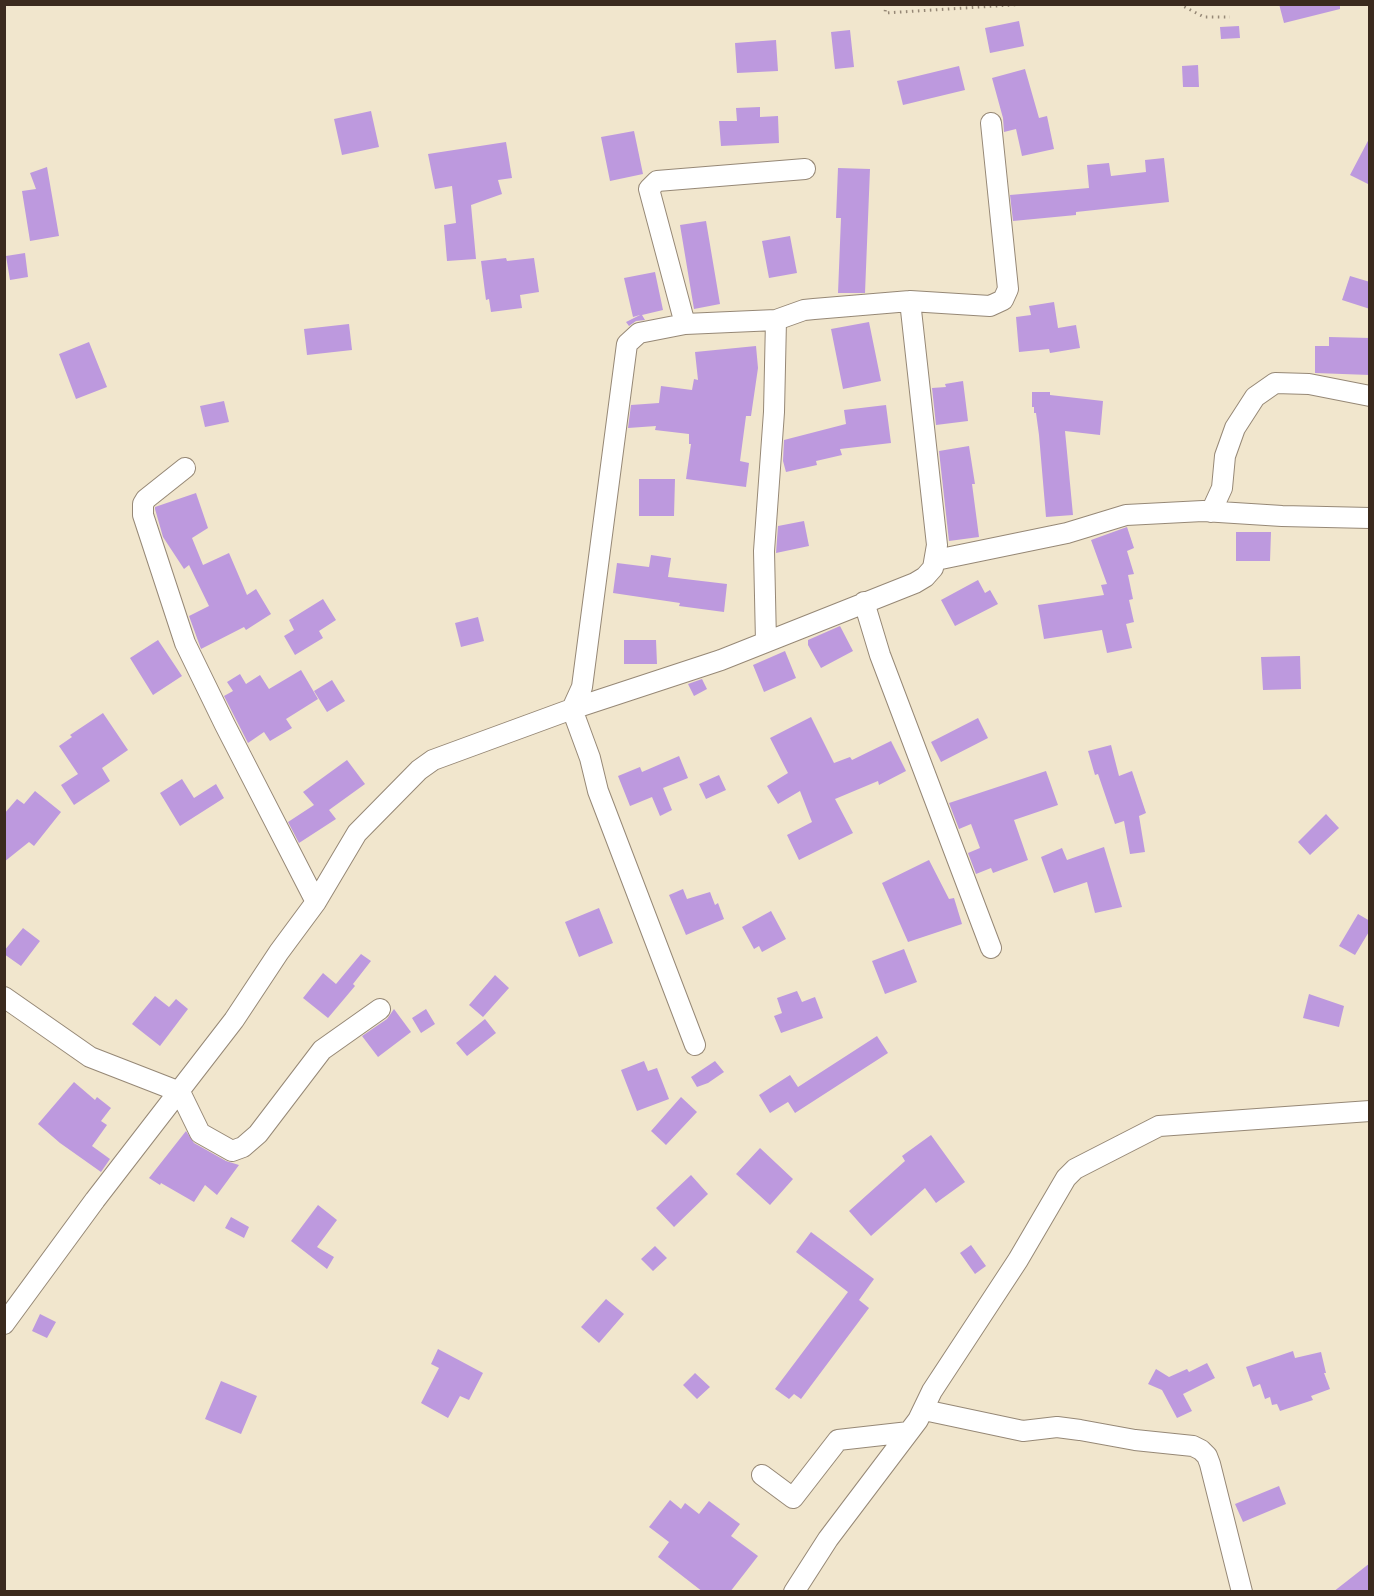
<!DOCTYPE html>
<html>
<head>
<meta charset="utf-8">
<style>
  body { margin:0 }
  #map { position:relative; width:1374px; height:1596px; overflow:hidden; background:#f1e6cd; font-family:"Gentium Book Plus",serif }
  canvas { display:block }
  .frame { position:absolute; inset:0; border:6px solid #3b2a1e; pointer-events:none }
</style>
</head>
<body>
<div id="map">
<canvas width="1374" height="1596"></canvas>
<div class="frame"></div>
</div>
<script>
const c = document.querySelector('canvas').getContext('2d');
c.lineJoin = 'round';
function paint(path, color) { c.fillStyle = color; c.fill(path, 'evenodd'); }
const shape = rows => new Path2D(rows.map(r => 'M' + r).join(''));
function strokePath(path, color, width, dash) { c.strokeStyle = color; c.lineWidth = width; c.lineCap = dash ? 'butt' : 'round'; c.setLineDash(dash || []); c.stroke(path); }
const building = shape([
  [1279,4,1340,4,1340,9,1284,23],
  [1019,21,1024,46,990,53,985,28],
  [1239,26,1240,38,1221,39,1220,27],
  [850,30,854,67,835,69,831,32],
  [776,40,778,71,737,73,735,43],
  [1198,65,1199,87,1183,87,1182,66],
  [959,66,965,90,903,105,897,81],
  [1025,69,1039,118,1047,116,1054,149,1022,156,1016,129,1004,132,1003,118,992,78],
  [760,107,760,117,778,116,779,143,721,146,719,121,737,121,736,108],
  [371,111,379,147,342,155,334,119],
  [634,131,643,174,610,181,601,137],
  [1370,137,1370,185,1350,175],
  [506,142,512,178,498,180,502,194,471,205,476,259,447,261,444,225,456,223,452,186,435,189,428,154],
  [1164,158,1169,202,1076,212,1076,215,1013,221,1010,195,1089,188,1087,165,1109,163,1111,176,1146,172,1145,160],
  [47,167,59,236,30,241,22,191,36,189,30,173],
  [838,168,870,169,865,293,838,293,841,218,836,218],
  [706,221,720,304,694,309,680,225],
  [790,236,797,273,769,278,762,241],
  [25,253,28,277,10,280,6,256],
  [506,258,507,261,534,258,539,292,520,295,522,308,491,312,489,299,486,300,481,261],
  [655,272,663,310,642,315,645,320,636,321,629,326,626,322,640,315,633,317,624,278],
  [1350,276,1370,282,1370,309,1342,300],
  [1054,302,1058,328,1076,325,1080,348,1050,353,1049,349,1019,352,1016,317,1031,315,1029,306],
  [869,322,881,381,843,389,831,329],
  [349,324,352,350,307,355,304,329],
  [1329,337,1370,338,1370,375,1315,373,1315,346,1329,346],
  [89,342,107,387,76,399,59,354],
  [756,346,758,368,751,416,746,416,740,461,749,463,746,487,686,479,691,444,689,444,689,434,655,430,656,426,628,428,631,405,659,403,661,386,692,390,694,379,698,380,695,352],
  [963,381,968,421,936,425,932,388,946,387,945,384],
  [1032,392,1050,392,1050,395,1103,401,1100,435,1065,431,1073,515,1046,517,1039,435,1036,413,1034,413,1034,407,1032,407],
  [224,401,229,422,205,427,200,406],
  [886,405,891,443,840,449,842,455,816,461,817,465,786,472,783,461,784,440,846,424,844,410],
  [969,446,975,484,972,484,979,537,949,541,939,451],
  [639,479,675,479,674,516,639,516],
  [196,493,208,528,192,538,203,565,229,553,247,595,256,589,271,614,246,630,244,627,201,649,189,616,209,606,189,565,184,569,163,537,155,509,155,507],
  [804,521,809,546,776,553,778,526],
  [1127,527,1134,548,1127,551,1134,574,1128,575,1133,599,1129,600,1134,622,1126,624,1132,648,1107,653,1102,630,1044,639,1038,605,1104,595,1101,585,1107,584,1091,540],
  [1236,532,1271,532,1270,561,1236,561],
  [651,555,671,558,668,577,727,584,724,612,679,606,680,603,613,593,617,563,649,567],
  [978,580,985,593,990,590,998,604,955,626,941,600],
  [323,599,336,620,319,631,323,638,295,655,284,636,294,630,289,620],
  [478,617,484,641,461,647,455,623],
  [840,626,853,651,821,668,808,645,808,640],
  [158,640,182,676,153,695,130,658],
  [624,640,656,640,657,664,624,664],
  [785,651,796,678,764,692,753,665],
  [1300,656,1301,689,1263,690,1261,657],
  [301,670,318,699,286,719,292,728,270,741,264,732,248,743,224,696,233,691,227,682,240,674,246,684,260,675,269,689],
  [702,679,707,689,694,696,688,684],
  [332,680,345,701,327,712,314,691],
  [103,713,128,750,102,768,110,781,74,805,61,785,78,774,59,746,72,737,70,735],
  [811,717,834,763,850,757,852,760,891,741,906,771,879,785,878,781,835,799,853,833,799,860,787,835,812,822,800,791,778,804,767,786,788,773,770,738],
  [978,718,988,738,941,762,931,742],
  [1111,745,1119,776,1132,771,1146,813,1139,816,1145,852,1130,854,1124,821,1115,824,1098,774,1095,775,1088,751],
  [679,756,688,778,663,788,672,810,660,816,652,797,630,806,618,776,640,767,642,772],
  [347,760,365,784,329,810,336,819,299,843,288,822,314,805,303,792],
  [1046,771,1058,805,1014,820,1028,860,993,873,991,868,976,874,968,853,980,848,971,824,959,829,949,803],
  [719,775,726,790,706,799,699,784],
  [182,779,194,798,216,784,224,798,180,826,160,793],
  [35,791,61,812,34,846,29,842,4,862,4,814,17,799,24,804],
  [1326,814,1339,828,1310,855,1298,842],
  [1104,847,1122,907,1095,913,1087,882,1054,893,1041,857,1062,848,1067,860],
  [929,860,949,899,954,898,962,924,908,942,882,883],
  [683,889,687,899,710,892,715,905,718,903,724,919,686,935,669,895],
  [599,908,613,943,579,957,565,922],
  [771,911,786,939,762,952,759,946,754,949,742,927],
  [1358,914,1370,921,1370,930,1355,955,1339,946],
  [23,928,40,941,21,966,4,954,4,951],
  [904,949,917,982,885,994,872,961],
  [361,954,371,961,353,984,355,986,328,1018,303,998,323,973,336,984],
  [495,975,509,988,483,1017,469,1005],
  [797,991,802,1002,815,997,823,1018,781,1033,774,1016,782,1013,777,998],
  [1309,994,1344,1006,1339,1027,1303,1018],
  [155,996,169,1007,176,999,188,1009,160,1046,132,1024],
  [394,1009,411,1032,378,1057,362,1036,387,1019],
  [426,1009,435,1024,421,1033,412,1018],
  [485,1019,496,1033,467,1056,456,1043],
  [877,1036,888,1053,795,1113,788,1102,770,1113,759,1095,790,1075,798,1087],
  [644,1061,648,1071,657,1068,669,1099,637,1111,621,1070],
  [715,1061,724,1072,708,1083,697,1087,691,1077],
  [74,1082,95,1100,97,1097,111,1108,101,1121,107,1125,92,1146,110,1159,101,1172,60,1143,38,1124],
  [681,1097,697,1112,666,1145,651,1131],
  [186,1131,194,1143,226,1161,239,1165,217,1195,205,1185,194,1202,161,1183,160,1185,149,1178],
  [931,1135,965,1182,936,1203,925,1188,871,1236,849,1211,905,1161,902,1156],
  [760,1148,793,1179,770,1205,736,1174],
  [691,1175,708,1194,674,1227,656,1208],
  [318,1205,337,1220,317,1247,334,1257,327,1269,291,1241],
  [231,1217,249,1227,244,1238,225,1228],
  [811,1232,874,1279,859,1300,869,1308,801,1399,794,1394,789,1399,775,1389,848,1292,796,1252],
  [971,1245,986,1266,975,1274,960,1253],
  [655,1246,667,1258,653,1271,641,1259],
  [606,1299,624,1314,599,1343,581,1327],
  [40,1314,56,1322,47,1338,32,1331],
  [438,1349,483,1373,469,1400,460,1396,448,1418,421,1403,439,1368,431,1364],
  [1293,1351,1295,1358,1321,1352,1326,1373,1324,1373,1330,1389,1311,1396,1313,1400,1280,1411,1277,1404,1272,1405,1270,1397,1265,1399,1260,1384,1253,1387,1246,1367],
  [1207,1363,1215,1378,1183,1394,1192,1411,1177,1418,1162,1390,1148,1384,1156,1369,1169,1377,1187,1369,1189,1372],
  [695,1373,710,1387,697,1399,683,1385],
  [221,1381,257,1396,241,1434,205,1419],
  [1279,1486,1286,1504,1243,1522,1235,1504],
  [670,1500,681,1509,685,1503,699,1514,709,1501,740,1524,731,1536,758,1556,730,1592,703,1592,658,1557,669,1542,649,1527],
  [1370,1563,1370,1592,1333,1592]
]);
const path = shape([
  [886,4,885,13,1027,4],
  [1179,4,1204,17,1230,17]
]);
const minor = shape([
  [685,324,649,189,657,181,805,169],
  [185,468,146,499,143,504,143,515,185,643,225,725,316,902],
  [1211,512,1222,488,1225,456,1235,428,1255,397,1275,383,1309,384,1370,396],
  [936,560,1067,533,1126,515,1203,511,1282,516,1370,518],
  [864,602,880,655,991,948],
  [766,642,764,551,774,412,776,320,804,310,814,309,910,301,990,306,1003,300,1008,289,991,123],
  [4,997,90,1057,180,1092,200,1133,232,1151,243,1147,258,1134,322,1050,380,1009],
  [695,1045,598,791,590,758,572,709,582,687,627,344,639,333,685,324,776,320],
  [4,1324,95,1200,234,1020,279,952,316,902,357,833,419,770,433,760,572,709,721,660,915,583,925,577,933,568,937,545,910,301],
  [924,1410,1023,1431,1057,1427,1080,1430,1135,1440,1193,1446,1201,1450,1207,1456,1210,1464,1242,1592],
  [762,1475,793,1498,838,1440,909,1432],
  [794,1592,828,1539,918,1420,932,1391,1018,1260,1066,1178,1075,1169,1159,1126,1370,1111]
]);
paint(building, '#bd99de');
strokePath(minor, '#968876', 22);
strokePath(path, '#968876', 3, [1.5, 4.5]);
strokePath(minor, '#fff', 20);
</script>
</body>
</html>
